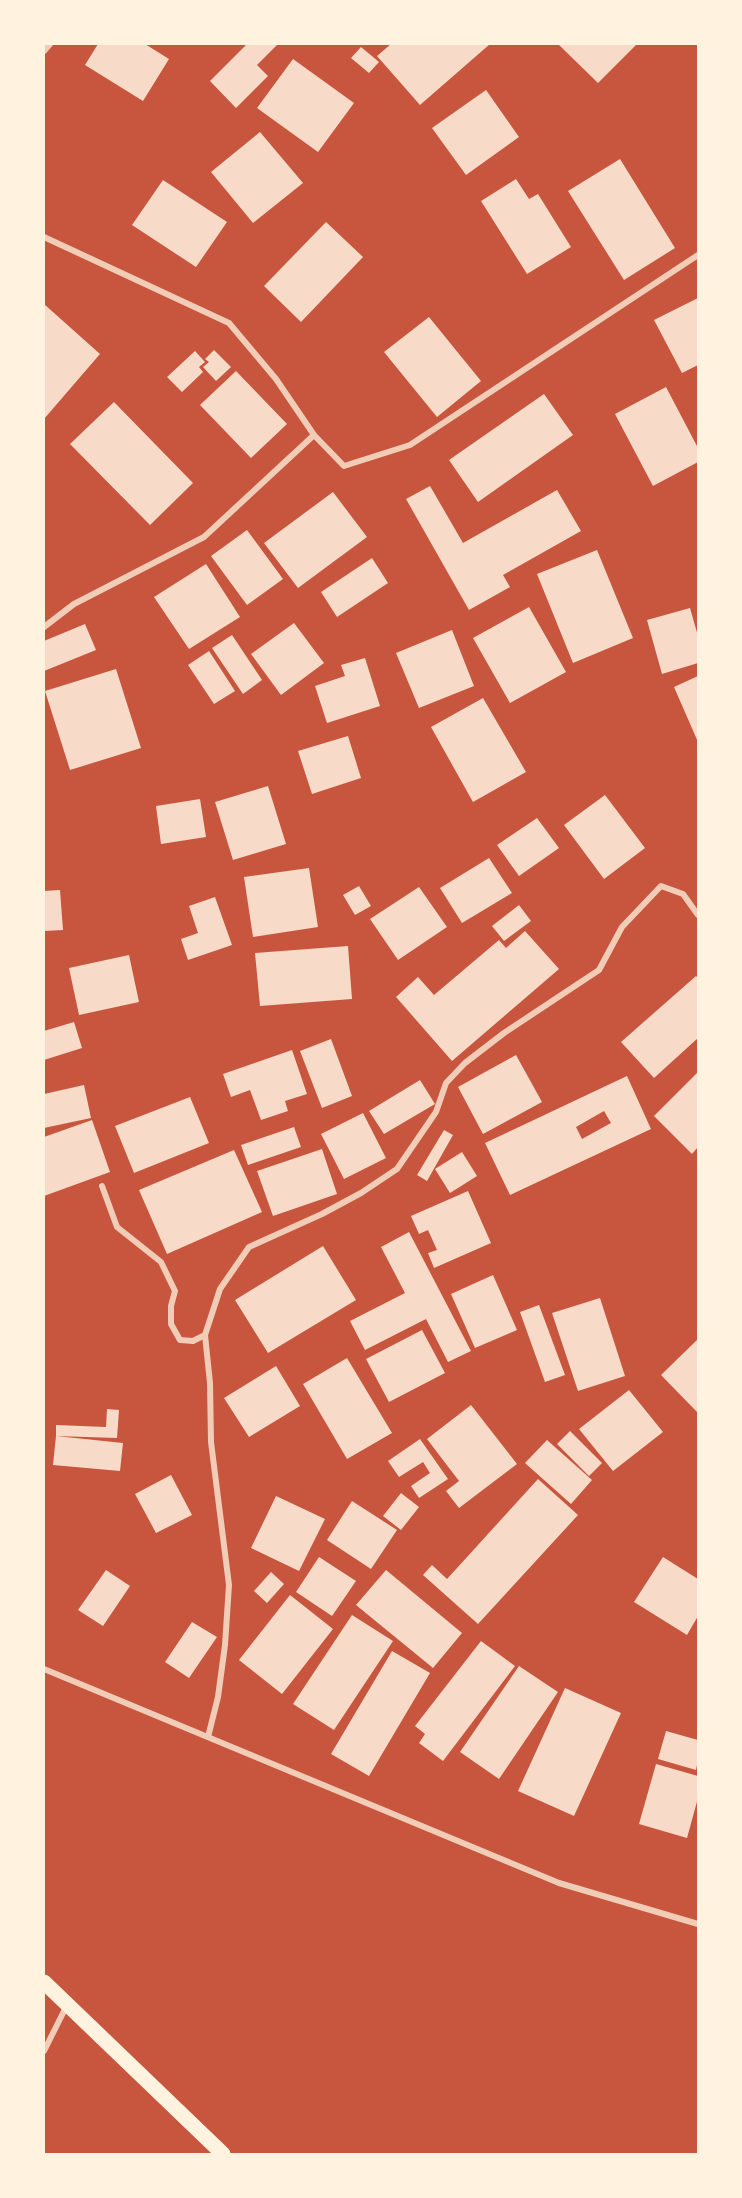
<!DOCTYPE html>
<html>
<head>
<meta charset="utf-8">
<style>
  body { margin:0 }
  #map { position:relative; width:742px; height:2198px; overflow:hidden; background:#c8553d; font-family:Karla,sans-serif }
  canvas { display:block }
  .frame { position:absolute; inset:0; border:45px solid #fff3e0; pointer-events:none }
</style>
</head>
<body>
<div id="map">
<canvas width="742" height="2198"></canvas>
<div class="frame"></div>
</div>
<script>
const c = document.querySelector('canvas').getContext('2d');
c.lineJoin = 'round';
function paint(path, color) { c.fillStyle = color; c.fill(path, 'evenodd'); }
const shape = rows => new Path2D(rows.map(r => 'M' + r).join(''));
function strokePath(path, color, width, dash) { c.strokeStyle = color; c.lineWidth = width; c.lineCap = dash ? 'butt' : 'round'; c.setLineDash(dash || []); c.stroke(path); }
const building = shape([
  [98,44,145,44,169,59,143,101,85,65],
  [247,44,278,44,257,65,268,76,236,108,210,81],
  [391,44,490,44,420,105,377,56],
  [558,44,637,44,598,83],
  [361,47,379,62,369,73,351,58],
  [293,59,354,103,318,152,257,108],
  [486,90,519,137,466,175,432,128],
  [260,132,303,183,253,223,211,172],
  [620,159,675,248,624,280,568,191],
  [516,179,529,199,538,194,571,247,527,274,481,201],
  [163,180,227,222,196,267,132,225],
  [326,222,363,257,301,322,264,286],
  [698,298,698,365,682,373,654,320],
  [44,304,100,354,44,419],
  [429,317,481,381,437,417,384,352],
  [214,350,231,367,216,381,203,367,209,362,205,359],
  [195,351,205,362,199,367,203,372,182,392,167,377],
  [236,371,287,424,251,458,200,405],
  [666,387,698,448,698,462,653,486,615,414],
  [544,394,573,435,478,502,449,460],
  [114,402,193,483,150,525,70,444],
  [430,486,463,543,557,490,581,531,503,575,510,587,469,610,406,499],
  [333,492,367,537,298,588,264,543],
  [247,530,283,579,247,605,211,556],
  [597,550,633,638,573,663,537,574],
  [372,558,388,583,337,617,321,592],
  [206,564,240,617,189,649,154,597],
  [529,607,566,672,510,703,473,638],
  [690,608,698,636,698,663,662,674,647,620],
  [294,623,324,663,281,695,251,654],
  [85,624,96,650,44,671,44,641],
  [452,630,474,686,419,708,396,653],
  [232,635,262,680,243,694,212,648],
  [209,651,235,691,214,704,188,665],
  [365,658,380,706,327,723,315,686,345,676,341,665],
  [116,669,141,748,70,770,45,691],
  [698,676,698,742,674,687],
  [483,698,526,772,473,802,431,727],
  [348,736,361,778,312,794,298,751],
  [268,786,286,844,233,860,215,802],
  [605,795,645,848,604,879,564,825],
  [200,799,206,837,161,844,156,806],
  [537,818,559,848,519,876,497,845],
  [489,858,512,893,462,923,440,888],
  [309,868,318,927,253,937,244,877],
  [359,886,371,906,355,915,343,895],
  [419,887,447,927,398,960,370,919],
  [60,890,63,930,44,931,44,891],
  [215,897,232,945,188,960,181,939,198,933,189,906],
  [519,905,531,921,504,941,492,926],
  [525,931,559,969,452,1061,396,997,418,977,434,995,499,940,506,948],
  [348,946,352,999,260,1006,255,953],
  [129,955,139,1002,79,1015,69,968],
  [696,976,698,978,698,1038,654,1078,621,1042],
  [74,1022,82,1048,44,1060,44,1031],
  [331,1039,352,1096,322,1108,300,1051],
  [292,1050,307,1094,285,1101,288,1111,261,1120,250,1090,231,1097,223,1074],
  [516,1055,542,1102,483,1134,458,1087],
  [698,1072,698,1147,692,1154,654,1116],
  [627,1076,651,1129,510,1195,485,1143],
  [604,1111,611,1123,582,1139,576,1127],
  [420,1080,435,1104,384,1134,369,1111],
  [84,1085,91,1118,44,1128,44,1094],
  [190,1097,209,1143,134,1173,115,1126],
  [363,1113,386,1158,344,1179,321,1134],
  [92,1120,110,1172,44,1196,44,1137],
  [294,1127,301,1147,248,1165,241,1145],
  [444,1130,453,1135,427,1181,417,1175],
  [322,1149,337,1194,273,1216,257,1171],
  [234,1150,262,1212,167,1254,139,1190],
  [462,1152,477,1176,450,1193,435,1169],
  [468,1191,491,1243,434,1268,428,1253,437,1250,428,1230,419,1234,411,1216],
  [409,1232,471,1351,448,1362,426,1319,365,1350,350,1321,405,1293,381,1247],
  [323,1246,356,1300,268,1353,235,1300],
  [493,1275,517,1330,475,1348,451,1294],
  [600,1298,625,1376,578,1391,552,1313],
  [539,1305,565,1375,545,1382,520,1312],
  [422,1330,445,1373,389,1402,366,1359],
  [698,1339,698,1413,661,1375],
  [347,1358,392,1433,347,1459,303,1384],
  [276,1366,300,1406,249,1437,224,1398],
  [629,1390,663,1432,613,1471,579,1429],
  [471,1405,517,1464,459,1508,446,1491,459,1481,427,1439],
  [107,1409,119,1410,117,1438,56,1436,56,1425,106,1427],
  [570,1431,602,1463,589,1476,557,1444],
  [56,1436,123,1443,120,1471,53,1465],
  [420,1439,448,1479,419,1498,411,1486,430,1473,423,1462,399,1477,388,1461],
  [547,1440,592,1480,571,1504,525,1463],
  [171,1475,192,1515,156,1533,135,1494],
  [538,1479,578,1515,478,1624,423,1575,432,1565,447,1579],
  [401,1493,419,1507,401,1530,383,1516],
  [276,1496,325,1519,299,1571,251,1548],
  [352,1501,397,1530,371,1569,327,1540],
  [319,1557,356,1581,332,1616,296,1592],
  [663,1557,698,1579,698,1616,687,1635,634,1602],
  [106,1570,130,1586,103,1626,78,1610],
  [386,1570,462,1633,433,1668,356,1605],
  [271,1572,284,1584,267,1603,254,1591],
  [290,1595,333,1629,282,1694,239,1660],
  [352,1615,393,1641,334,1730,293,1704],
  [192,1622,217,1637,189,1678,165,1662],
  [481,1641,515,1666,443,1761,419,1743,425,1734,415,1726],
  [392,1651,430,1673,369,1776,331,1754],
  [519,1666,558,1692,499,1779,460,1752],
  [565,1688,621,1713,574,1816,518,1791],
  [666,1731,698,1740,698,1760,696,1770,658,1759],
  [656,1764,698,1776,698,1798,687,1838,639,1824]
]);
const minor = shape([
  [44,51,50,44],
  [44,237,229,323,276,379,314,435,344,466,410,445,698,255],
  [44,627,74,604,204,537,314,435],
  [102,1186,117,1227,161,1262,175,1291,171,1306,171,1324,180,1340,193,1341,205,1335],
  [44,1669,559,1883,698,1924],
  [208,1737,218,1697,225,1645,229,1585,211,1442,210,1383,205,1335,220,1289,249,1247,322,1214,361,1193,397,1169,436,1112,446,1083,465,1063,504,1033,599,970,622,927,661,886,683,894,698,915],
  [44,2051,67,2005]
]);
const primary = shape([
  [44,1982,223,2154]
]);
paint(building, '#f7dbc8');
strokePath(minor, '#f1ccb7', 6);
strokePath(primary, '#fff3e0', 15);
</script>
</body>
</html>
